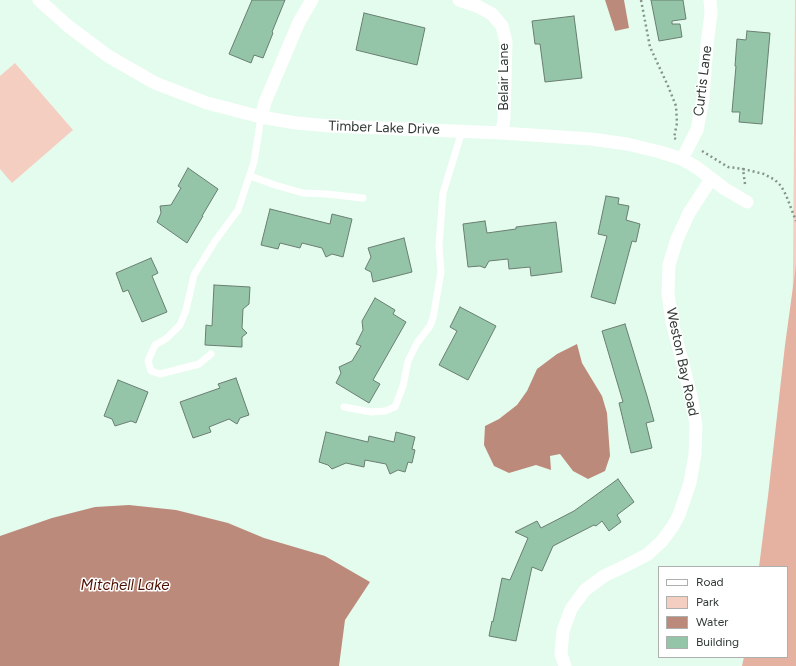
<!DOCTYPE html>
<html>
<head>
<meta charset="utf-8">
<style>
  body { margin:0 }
  #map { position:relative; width:796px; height:666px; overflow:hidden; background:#e4fced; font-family:Figtree,sans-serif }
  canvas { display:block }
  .legend { position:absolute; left:658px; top:566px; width:130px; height:92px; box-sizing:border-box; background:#fff; border:1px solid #adb0ae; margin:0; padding:5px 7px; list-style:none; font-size:12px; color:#313a34 }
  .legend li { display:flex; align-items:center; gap:8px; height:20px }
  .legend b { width:20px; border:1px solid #adb0ae }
</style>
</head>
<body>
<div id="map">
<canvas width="796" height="666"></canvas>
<ul class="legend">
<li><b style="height:5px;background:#fff"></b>Road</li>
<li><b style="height:11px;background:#f5cec2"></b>Park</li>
<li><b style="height:11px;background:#bc8a7b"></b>Water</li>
<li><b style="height:11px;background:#95c5a8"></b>Building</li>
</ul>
</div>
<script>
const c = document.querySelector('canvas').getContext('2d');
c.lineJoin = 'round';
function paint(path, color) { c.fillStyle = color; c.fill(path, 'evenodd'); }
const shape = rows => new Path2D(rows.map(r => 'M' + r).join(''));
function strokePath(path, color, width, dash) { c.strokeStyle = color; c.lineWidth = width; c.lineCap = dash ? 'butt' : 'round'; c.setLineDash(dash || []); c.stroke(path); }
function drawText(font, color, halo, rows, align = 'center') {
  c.font = font + ' Figtree,sans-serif'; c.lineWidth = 3; c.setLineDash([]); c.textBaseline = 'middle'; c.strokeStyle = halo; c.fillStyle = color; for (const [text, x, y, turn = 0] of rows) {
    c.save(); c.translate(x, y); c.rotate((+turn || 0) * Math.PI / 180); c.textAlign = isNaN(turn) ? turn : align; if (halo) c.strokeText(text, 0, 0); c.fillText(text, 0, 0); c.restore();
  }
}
const green = shape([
  [795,0,796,0,796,666,790,666],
  [15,63,73,130,12,183,0,169,0,76]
]);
const forest = shape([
  [796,265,796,666,742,666,744,657,787,657,787,567,759,567,768,496,785,345]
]);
const water = shape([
  [605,0,624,0,629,28,615,31],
  [577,344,582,363,602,396,607,413,610,456,605,471,588,479,573,471,560,454,550,456,551,470,536,465,509,473,494,466,484,445,485,426,499,419,517,405,527,391,537,369,557,354],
  [129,505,176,510,228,523,264,538,325,556,370,582,345,620,339,666,0,666,0,536,52,518,95,507]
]);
const building = shape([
  [252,0,285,0,272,32,273,33,263,58,254,55,251,63,229,54,252,0],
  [651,0,683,0,686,19,672,21,672,24,680,24,682,37,659,41,651,0],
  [364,13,425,28,417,65,356,50,364,13],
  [574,16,582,78,545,82,540,44,535,44,532,21,574,16],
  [747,31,770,33,762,124,739,122,740,112,732,112,736,66,735,66,737,39,746,40,747,31],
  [188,168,218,189,202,216,203,216,187,243,157,222,161,213,160,206,171,205,181,188,178,186,188,168],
  [606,196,619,198,618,204,629,206,626,220,640,224,636,242,632,241,615,304,591,297,607,236,598,234,606,196],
  [270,209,330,224,332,214,352,219,343,257,332,254,326,257,322,248,302,243,300,248,280,243,278,249,261,245,270,209],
  [485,221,487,233,516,229,516,227,556,222,562,272,531,276,530,267,509,269,508,259,489,261,485,268,480,266,468,267,463,224,485,221],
  [404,238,412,272,373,282,371,272,365,269,371,257,368,248,404,238],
  [151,258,158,273,152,276,167,312,142,322,128,290,123,292,116,273,151,258],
  [214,285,250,287,249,304,243,309,242,328,247,333,242,337,242,347,205,345,206,325,212,326,214,285],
  [375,298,395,310,393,314,406,322,373,380,380,384,369,403,336,383,341,373,339,367,352,361,361,346,356,344,363,330,362,321,375,298],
  [460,307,496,326,468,380,439,365,457,331,450,327,460,307],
  [625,324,647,396,654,421,646,423,652,448,631,453,619,403,623,402,602,331,625,324],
  [236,378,249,415,240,418,237,424,229,419,209,427,211,432,193,438,180,402,220,388,218,384,236,378],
  [118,380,148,392,136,423,131,421,115,426,112,419,104,416,118,380],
  [326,432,368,442,369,436,394,442,396,432,415,437,412,449,415,450,412,463,408,462,405,472,398,470,390,474,386,464,365,460,364,467,346,463,332,469,328,465,319,462,326,432],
  [618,479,634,502,617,515,621,522,609,531,602,521,596,526,594,525,553,546,542,571,532,567,516,641,489,636,492,621,493,622,502,578,510,580,528,538,515,532,537,521,541,528,574,511,618,479]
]);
const path = shape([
  [641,0,650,47,668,86,676,106,677,123,674,138,676,139],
  [702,151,728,167,743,169],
  [745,184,743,169,764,174,775,180,781,186,786,195,796,221]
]);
const lane = shape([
  [250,176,275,185,303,193,326,194,363,198],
  [211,354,199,364,160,374,151,371,148,361,155,345,167,338,180,325,186,310,194,275,215,241,238,210,254,162,261,117],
  [344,407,371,412,385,411,395,407,403,386,408,361,417,343,430,326,433,318,441,272,439,246,443,193,462,131]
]);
const street = shape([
  [39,0,68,26,108,56,155,83,207,103,261,117,296,123,330,126,502,133,591,139,627,144,660,152,682,159,696,167,725,189,747,202],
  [459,0,477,6,492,14,502,26,506,42,504,118,502,133],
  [261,117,265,102,299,22,312,0],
  [682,159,697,130,703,98,707,45,711,13,710,0],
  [565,666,561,654,563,631,571,609,585,590,604,576,631,563,648,554,662,541,673,526,679,515,690,483,695,454,696,425,691,396,672,322,668,294,669,265,677,239,689,213,711,179]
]);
const streetNames = [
  ["Belair Lane",504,77,-90],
  ["Curtis Lane",703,81,-83],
  ["Timber Lake Drive",384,128,2],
  ["Weston Bay Road",682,362,78]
];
const waterNames = [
  ["Mitchell Lake",125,586]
];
paint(green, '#f5cec2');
paint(forest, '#e5b1a1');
paint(water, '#bc8a7b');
paint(building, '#95c5a8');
strokePath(building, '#697e71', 1);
strokePath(path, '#85958a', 2.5, [2, 3]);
strokePath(lane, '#fff', 7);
strokePath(street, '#fff', 13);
drawText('14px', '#313a34', '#fff', streetNames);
drawText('italic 15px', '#4d1000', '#fff', waterNames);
</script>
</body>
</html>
